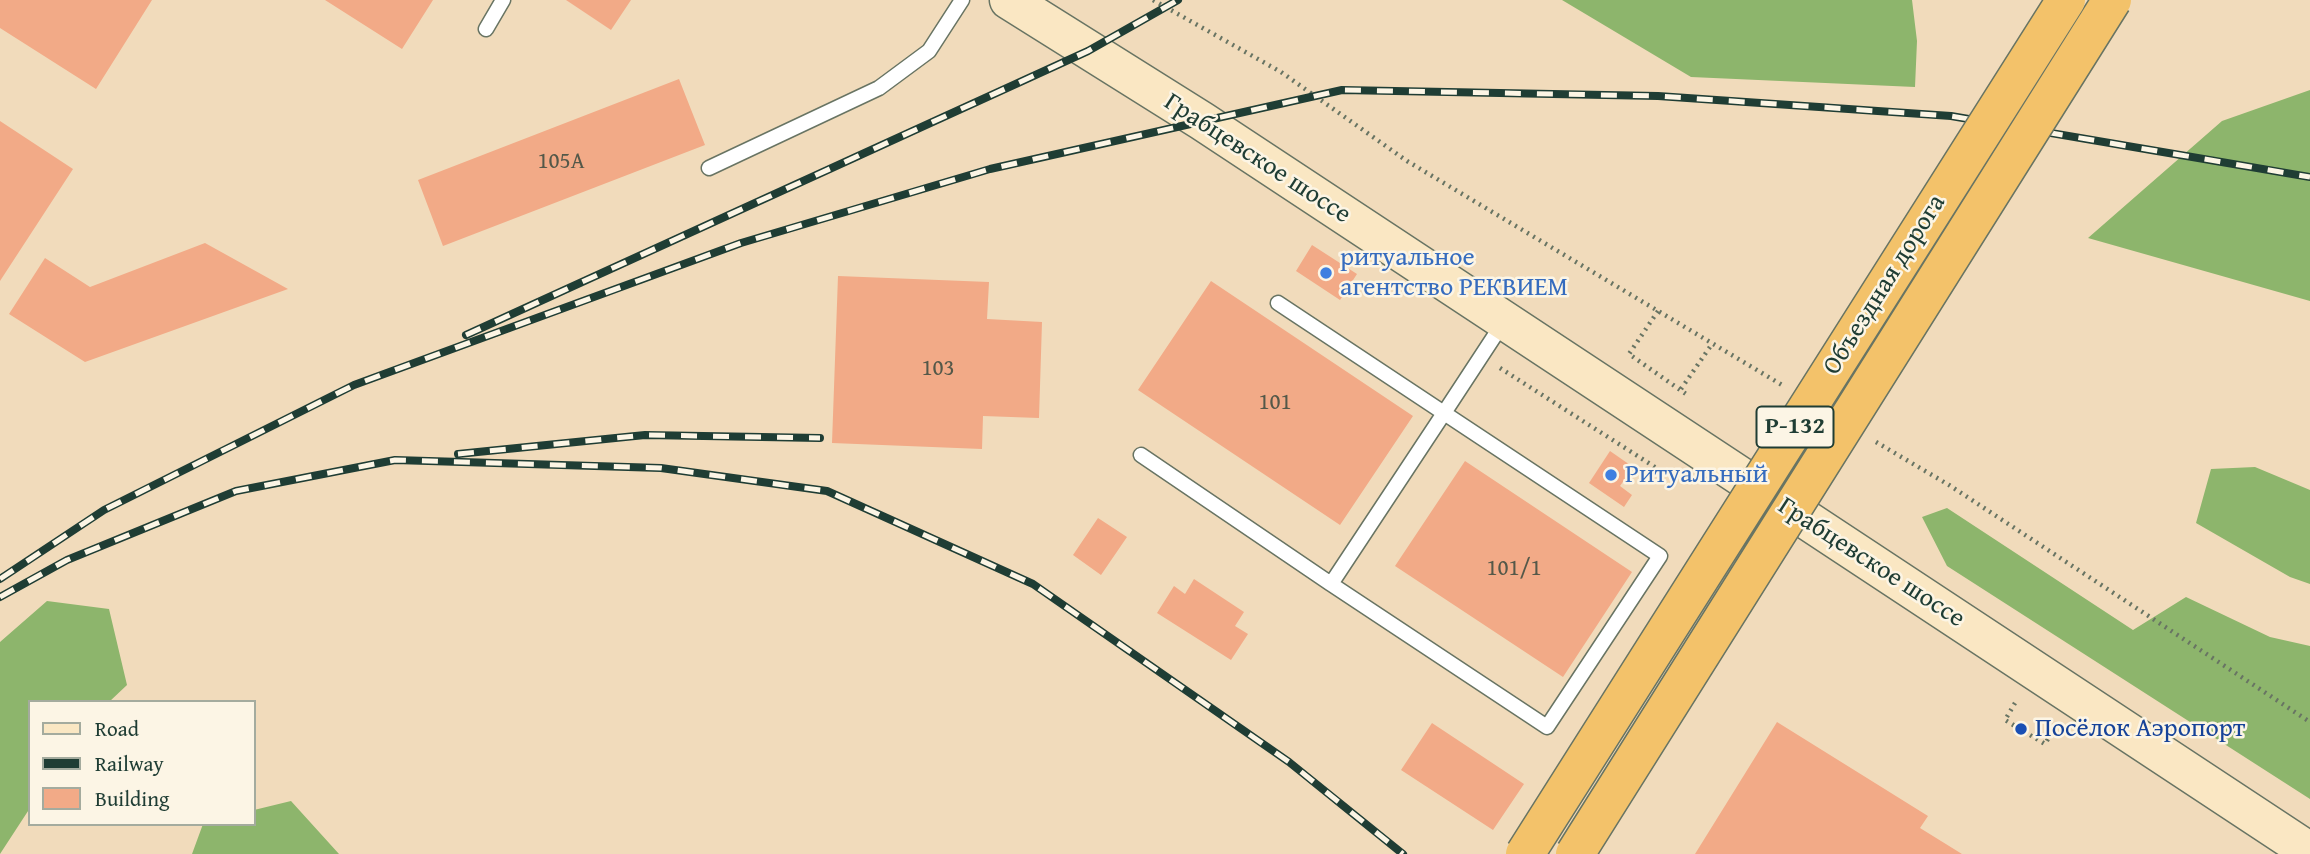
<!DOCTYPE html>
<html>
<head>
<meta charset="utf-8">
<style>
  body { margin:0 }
  #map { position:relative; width:2310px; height:854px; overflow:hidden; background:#f1dbbb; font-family:"Gentium Book Plus",serif }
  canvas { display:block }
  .legend { position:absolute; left:28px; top:700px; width:228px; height:126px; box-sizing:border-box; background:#fcf5e5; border:2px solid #a4ab9e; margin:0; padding:9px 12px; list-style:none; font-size:21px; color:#1f3d34 }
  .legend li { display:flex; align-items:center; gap:14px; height:35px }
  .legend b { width:35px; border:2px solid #a4ab9e }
</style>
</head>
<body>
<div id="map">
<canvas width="2310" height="854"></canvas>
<ul class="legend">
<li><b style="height:9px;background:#fae7c3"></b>Road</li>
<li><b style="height:9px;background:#1f3d34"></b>Railway</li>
<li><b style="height:19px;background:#f2aa87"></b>Building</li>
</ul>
</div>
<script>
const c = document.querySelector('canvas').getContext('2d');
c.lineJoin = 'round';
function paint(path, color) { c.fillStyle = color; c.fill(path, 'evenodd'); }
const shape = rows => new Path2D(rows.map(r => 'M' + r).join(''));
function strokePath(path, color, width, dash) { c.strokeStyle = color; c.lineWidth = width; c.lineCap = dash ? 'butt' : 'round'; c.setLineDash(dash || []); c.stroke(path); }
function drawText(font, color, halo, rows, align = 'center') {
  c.font = font + ' "Gentium Book Plus",serif'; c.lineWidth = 5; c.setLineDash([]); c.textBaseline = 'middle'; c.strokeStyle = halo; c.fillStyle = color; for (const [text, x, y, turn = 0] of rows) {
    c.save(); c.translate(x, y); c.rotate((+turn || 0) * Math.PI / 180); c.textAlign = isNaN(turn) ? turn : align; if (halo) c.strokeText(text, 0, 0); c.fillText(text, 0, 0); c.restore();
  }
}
const forest = shape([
  [1562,0,1912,0,1917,41,1915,87,1691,77],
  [2310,90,2310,301,2088,238,2222,121],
  [2255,467,2310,490,2310,584,2290,577,2196,523,2211,469],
  [1947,508,2133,630,2186,597,2270,637,2310,646,2310,799,1947,566,1922,517],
  [47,601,109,609,127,685,109,702,30,702,30,808,0,854,0,642],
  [291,801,339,854,192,854,203,824,254,824,254,810]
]);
const building = shape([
  [0,0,152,0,96,89,0,28],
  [325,0,433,0,402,49],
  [566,0,631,0,611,30],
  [679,79,705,145,443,246,418,180],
  [0,121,73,169,0,281],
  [205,243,288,289,85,362,9,314,45,258,90,287],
  [1312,245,1357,274,1340,300,1296,271],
  [838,276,989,282,987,319,1042,322,1039,418,983,416,982,449,832,443],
  [1211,281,1413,416,1340,525,1138,390],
  [1610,451,1633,467,1620,486,1632,495,1624,507,1589,483],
  [1465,461,1632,572,1563,677,1395,566],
  [1098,518,1127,537,1101,575,1073,555],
  [1194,579,1244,612,1235,626,1248,634,1231,660,1157,613,1174,586,1185,594],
  [1777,722,1928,816,1920,828,1962,854,1695,854],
  [1432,723,1524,784,1493,830,1401,770]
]);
const path = shape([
  [1153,0,1281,72,1407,161,1782,385],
  [1658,311,1629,354,1686,394],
  [1500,368,1658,469],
  [1681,389,1712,344],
  [1876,442,1949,485,2310,722],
  [2015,703,2005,720,2045,744,2055,727,2052,726]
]);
const service = shape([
  [486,29,503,0],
  [709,168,879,88,929,51,962,0],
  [1278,303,1444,413,1503,323],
  [1444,413,1660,556,1547,727,1331,584,1444,413],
  [1141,455,1331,584]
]);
const secondary = shape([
  [1009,0,1202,121,2310,852]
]);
const rail = shape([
  [466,335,1088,51,1178,0],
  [458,454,645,435,820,438],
  [0,579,104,510,354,385,741,243,990,169,1342,90,1658,96,1951,116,2310,177],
  [0,597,67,560,236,491,395,460,661,468,827,491,1033,584,1289,762,1403,854]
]);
const trunkBridge = shape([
  [1525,854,2066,0],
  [1575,854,2112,0]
]);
const markers = [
  [1326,273,7,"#3f7fe0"],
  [1611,475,7,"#3f7fe0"],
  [2021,729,7,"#1a4fb4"]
];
const numberNames = [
  ["105А",561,162],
  ["103",938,369],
  ["101",1275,403],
  ["101/1",1514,569]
];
const shields = [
  [1795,427,77]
];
const shieldNames = [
  ["Р-132",1795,427]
];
const streetNames = [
  ["Грабцевское шоссе",1257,159,33],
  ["Объездная дорога",1885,285,-58],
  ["Грабцевское шоссе",1871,563,33]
];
const shopNames = [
  ["ритуальное",1340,258],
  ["агентство РЕКВИЕМ",1340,288],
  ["Ритуальный",1625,475]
];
const transitNames = [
  ["Посёлок Аэропорт",2035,729]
];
paint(forest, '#8db56c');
paint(building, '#f2aa87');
strokePath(service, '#687463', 17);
strokePath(secondary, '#687463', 41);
strokePath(path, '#687463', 4.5, [2, 5]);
strokePath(service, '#fff', 14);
strokePath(secondary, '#fae7c3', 38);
strokePath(rail, '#1f3d34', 8);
strokePath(rail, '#fcf5e5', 5, [16]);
strokePath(trunkBridge, '#687463', 41, []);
strokePath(trunkBridge, '#f3c26a', 38);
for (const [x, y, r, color] of markers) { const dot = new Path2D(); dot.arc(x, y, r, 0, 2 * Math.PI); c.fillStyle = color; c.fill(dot); strokePath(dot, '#fcf5e5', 2.5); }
drawText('23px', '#545849', null, numberNames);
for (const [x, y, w] of shields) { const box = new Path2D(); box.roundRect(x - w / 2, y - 20.5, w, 41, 5); c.fillStyle = '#fcf5e5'; c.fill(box); strokePath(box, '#1f3d34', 2); }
drawText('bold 24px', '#1f3d34', null, shieldNames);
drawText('26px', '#1f3d34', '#fcf5e5', streetNames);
drawText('26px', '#366cbe', '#fcf5e5', shopNames, 'left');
drawText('26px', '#164399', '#fcf5e5', transitNames, 'left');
</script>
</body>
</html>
